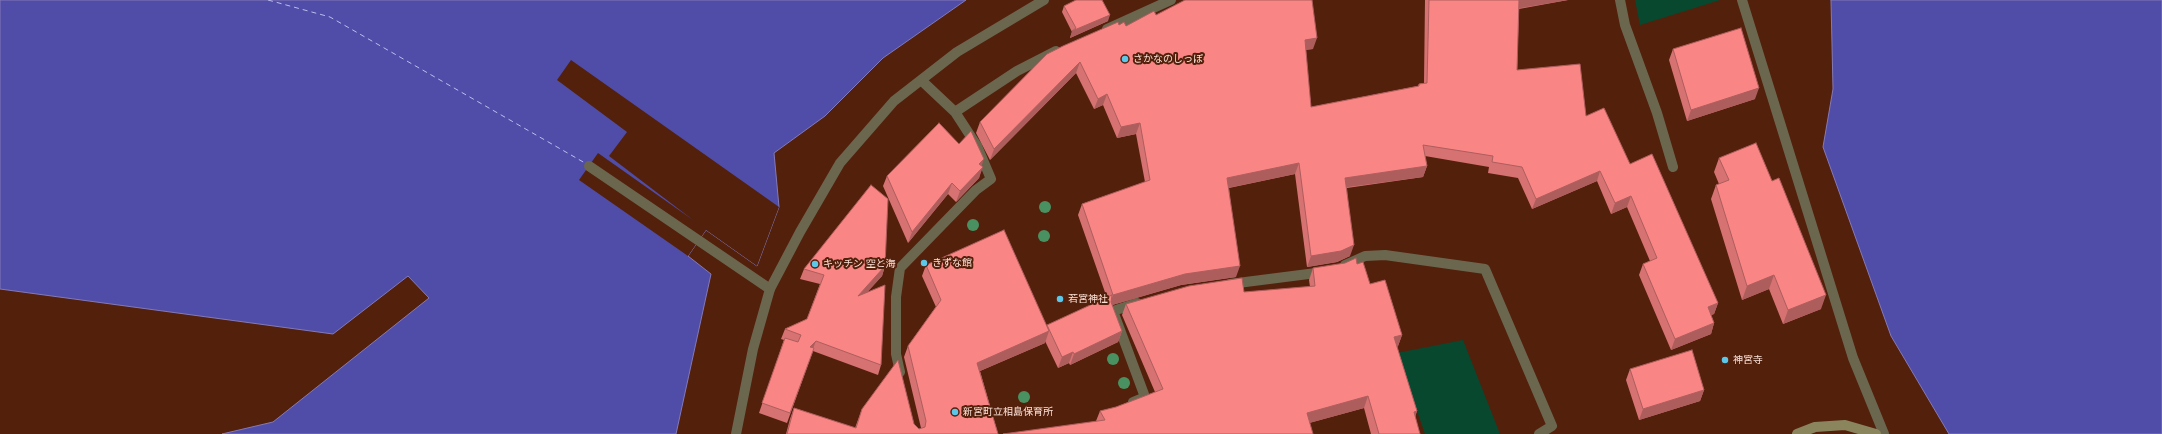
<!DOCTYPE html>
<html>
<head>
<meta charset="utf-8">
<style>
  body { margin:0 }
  canvas { display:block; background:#53200c }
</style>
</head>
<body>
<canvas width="2162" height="434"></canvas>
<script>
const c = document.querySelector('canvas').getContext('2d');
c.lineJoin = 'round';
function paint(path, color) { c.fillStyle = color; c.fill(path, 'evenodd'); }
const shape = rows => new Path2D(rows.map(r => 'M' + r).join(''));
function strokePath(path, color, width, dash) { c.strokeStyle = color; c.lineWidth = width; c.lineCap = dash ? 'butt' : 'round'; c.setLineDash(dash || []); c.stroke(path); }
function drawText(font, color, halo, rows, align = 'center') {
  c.font = font + ' Figtree,"Noto Sans JP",sans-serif'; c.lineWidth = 4; c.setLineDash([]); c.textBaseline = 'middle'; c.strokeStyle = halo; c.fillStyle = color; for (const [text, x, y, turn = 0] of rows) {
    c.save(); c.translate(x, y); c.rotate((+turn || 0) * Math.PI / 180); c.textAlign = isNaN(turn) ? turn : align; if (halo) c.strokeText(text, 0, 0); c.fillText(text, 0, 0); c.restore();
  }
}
const green = shape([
  [1635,0,1720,0,1640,25],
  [1463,340,1500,434,1425,434,1397,353]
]);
const water = shape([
  [0,0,966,0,883,58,825,116,774,153,779,207,757,266,706,230,688,256,711,274,676,434,222,434,273,422,429,298,408,276,333,334,0,289,0,0],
  [1831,0,2162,0,2162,434,1949,434,1891,336,1823,147,1833,89,1831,0]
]);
const pier = shape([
  [571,60,779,207,757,266,706,230,688,256,579,180,598,153,693,220,609,156,627,132,557,80]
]);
const ferry = shape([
  [268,0,330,17,585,163]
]);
const service = shape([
  [589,166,770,289]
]);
const minor = shape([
  [1620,0,1625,25,1657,113,1673,167],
  [1742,0,1853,358,1884,434],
  [1107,29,1171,0],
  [955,112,1017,71,1056,51],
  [1345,265,1365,256,1385,255,1485,269,1552,426,1539,434],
  [1230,284,1324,272],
  [900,372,896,354,896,297,900,268,976,190,991,179,977,146,955,112,921,80],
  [1133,402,1145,397,1113,311,1137,303],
  [736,434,753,349,770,289,800,232,840,163,894,101,957,52,1044,0]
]);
const secondary = shape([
  [1797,434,1815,427,1845,425,1876,434]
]);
const trees = [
  [1045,207],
  [973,225],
  [1044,236],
  [1113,359],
  [1124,383],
  [1024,397]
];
const wall = shape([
  [1425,0,1568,0,1519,9,1517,70,1586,116,1630,164,1718,303,1714,314,1711,315,1714,323,1711,334,1671,350,1639,275,1643,264,1650,261,1627,207,1611,214,1597,181,1532,209,1518,178,1488,173,1489,167,1425,156,1427,166,1423,177,1347,188,1350,256,1337,262,1307,267,1295,174,1229,188,1236,277,1181,285,1112,305,1122,331,1118,342,1070,365,1069,363,1058,368,1045,341,1045,343,980,371,998,434,786,434,790,419,794,408,855,428,862,409,914,424,919,429,921,428,904,357,908,346,936,307,922,276,926,265,1047,326,1107,298,1078,215,1082,204,1145,182,1136,134,1117,138,1103,105,1094,109,1076,73,990,160,976,133,980,122,1119,25,1126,26,1156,15,1313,49,1305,50,1311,107,1418,86,1419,84,1424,83],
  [1064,6,1108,21,1070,38,1072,32,1062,12],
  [1673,49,1755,99,1687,121,1669,60],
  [1719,158,1821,309,1783,324,1769,289,1742,300,1711,199,1716,185,1719,184,1714,172],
  [982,166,979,178,956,202,948,194,908,243,883,186,887,176],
  [1357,264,1402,335,1398,346,1397,347,1417,411,1415,417,1420,434,1371,434,1364,408,1309,423,1096,421,1100,411,1116,407,1155,392,1122,315,1126,304,1310,287,1309,280,1313,268],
  [885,266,882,276,867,292,881,365,878,375,813,351,787,423,759,413,784,340,781,339,785,329,807,319,820,284,800,279,804,269],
  [1630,369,1704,390,1700,401,1639,420,1626,380]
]);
const shadedWall = shape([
  [1518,0,1568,0,1515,9],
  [1110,15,1108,21,1070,38,1072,31],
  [1317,38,1313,49,1301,50,1305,40],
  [1080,62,1076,73,990,160,994,149],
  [1759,88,1755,99,1687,121,1691,110],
  [1107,94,1103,105,1094,109,1098,99],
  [1140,123,1136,134,1117,138,1121,127],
  [984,159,980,170,983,167,979,178,956,202,960,191,979,164],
  [1299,163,1295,174,1223,189,1227,178],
  [1427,166,1423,177,1341,188,1345,178],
  [1600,171,1597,181,1532,209,1536,199],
  [952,183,948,194,908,243,912,232],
  [1631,196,1627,207,1611,214,1615,203],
  [1354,245,1350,256,1337,262,1307,267,1311,256],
  [885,266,882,276,855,306,858,296],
  [1240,266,1236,277,1181,285,1109,306,1113,295,1185,274],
  [1774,275,1769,289,1742,300,1747,286],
  [1826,295,1821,309,1783,324,1788,310],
  [1718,303,1714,314,1704,318,1708,307],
  [1714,323,1711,334,1671,350,1675,339],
  [1049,331,1045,343,973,374,977,363],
  [1122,331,1118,342,1070,365,1074,354],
  [1402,335,1398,346,1390,349,1394,337],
  [816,341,812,351,810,347],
  [1073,352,1069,363,1058,368,1062,357],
  [1704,390,1700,401,1639,420,1643,409],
  [1368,396,1364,408,1302,425,1307,413],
  [1417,411,1413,422,1414,412]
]);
const building = shape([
  [1076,0,1102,0,1110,15,1072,31,1076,28,1064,6,1076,0],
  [1185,0,1312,0,1317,38,1305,40,1311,107,1419,86,1419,84,1427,83,1429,0,1519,0,1517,70,1580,64,1586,116,1604,108,1630,164,1652,154,1718,303,1708,307,1714,323,1675,339,1643,264,1657,258,1631,196,1615,203,1600,171,1536,199,1522,167,1492,162,1493,156,1423,145,1427,166,1345,178,1354,245,1341,251,1311,256,1299,163,1227,178,1240,266,1185,274,1113,295,1082,204,1150,180,1140,123,1121,127,1107,94,1098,99,1080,62,994,149,980,122,1047,54,1063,46,1118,22,1119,25,1124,22,1126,26,1154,11,1156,15,1185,0],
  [1741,28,1759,88,1691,110,1673,49,1741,28],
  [939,123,959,144,971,131,984,159,979,164,983,167,960,191,952,183,912,232,887,176,939,123],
  [1756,143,1772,181,1779,178,1826,295,1788,310,1774,275,1747,286,1716,185,1729,180,1719,158,1756,143],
  [871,185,888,199,885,266,858,296,885,285,881,365,816,341,810,347,814,348,790,413,762,403,785,338,798,342,801,335,785,329,807,319,824,275,804,269,871,185],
  [1004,230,1049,331,977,363,998,434,787,434,794,408,856,428,862,409,898,360,914,424,919,429,925,427,926,421,908,346,941,300,926,265,1004,230],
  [1356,258,1357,264,1363,262,1370,284,1385,280,1402,335,1394,337,1417,411,1414,412,1420,434,1379,434,1368,396,1307,413,1313,434,1003,434,1105,420,1100,411,1116,407,1163,389,1126,304,1189,286,1242,278,1244,292,1315,286,1313,268,1345,263,1356,258],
  [1112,295,1111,302,1122,331,1074,354,1073,352,1062,357,1047,325,1112,295],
  [1692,350,1704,390,1643,409,1630,369,1692,350]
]);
const markers = [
  [1125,59,4,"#5cc7e8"],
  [924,263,4,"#5cc7e8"],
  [815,264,4,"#5cc7e8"],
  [1060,299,4,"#5cc7e8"],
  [1725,360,4,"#5cc7e8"],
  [955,412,4,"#5cc7e8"]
];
const poiNames = [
  ["さかなのしっぽ",1133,59],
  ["きずな館",932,263],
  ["キッチン 空と海",823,264],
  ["若宮神社",1068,299],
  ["神宮寺",1733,360],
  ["新宮町立相島保育所",963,412]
];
paint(green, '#07482f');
paint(water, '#504da8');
strokePath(water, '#8479b6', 1);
paint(pier, '#53200c');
strokePath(ferry, '#babeef', 1, [5, 4]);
strokePath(service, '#6b674f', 10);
strokePath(minor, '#6b674f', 10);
strokePath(secondary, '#8b855e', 10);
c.fillStyle = '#499161';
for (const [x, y] of trees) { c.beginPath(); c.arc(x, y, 6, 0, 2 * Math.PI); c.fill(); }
paint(wall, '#d67272');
paint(shadedWall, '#ae5d5d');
paint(building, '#f98585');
strokePath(building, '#ae5d5d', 1);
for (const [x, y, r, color] of markers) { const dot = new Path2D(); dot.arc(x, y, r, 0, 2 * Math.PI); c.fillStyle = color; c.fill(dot); strokePath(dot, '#53200c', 1.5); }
drawText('10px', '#fce1d7', '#53200c', poiNames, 'left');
</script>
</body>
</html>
